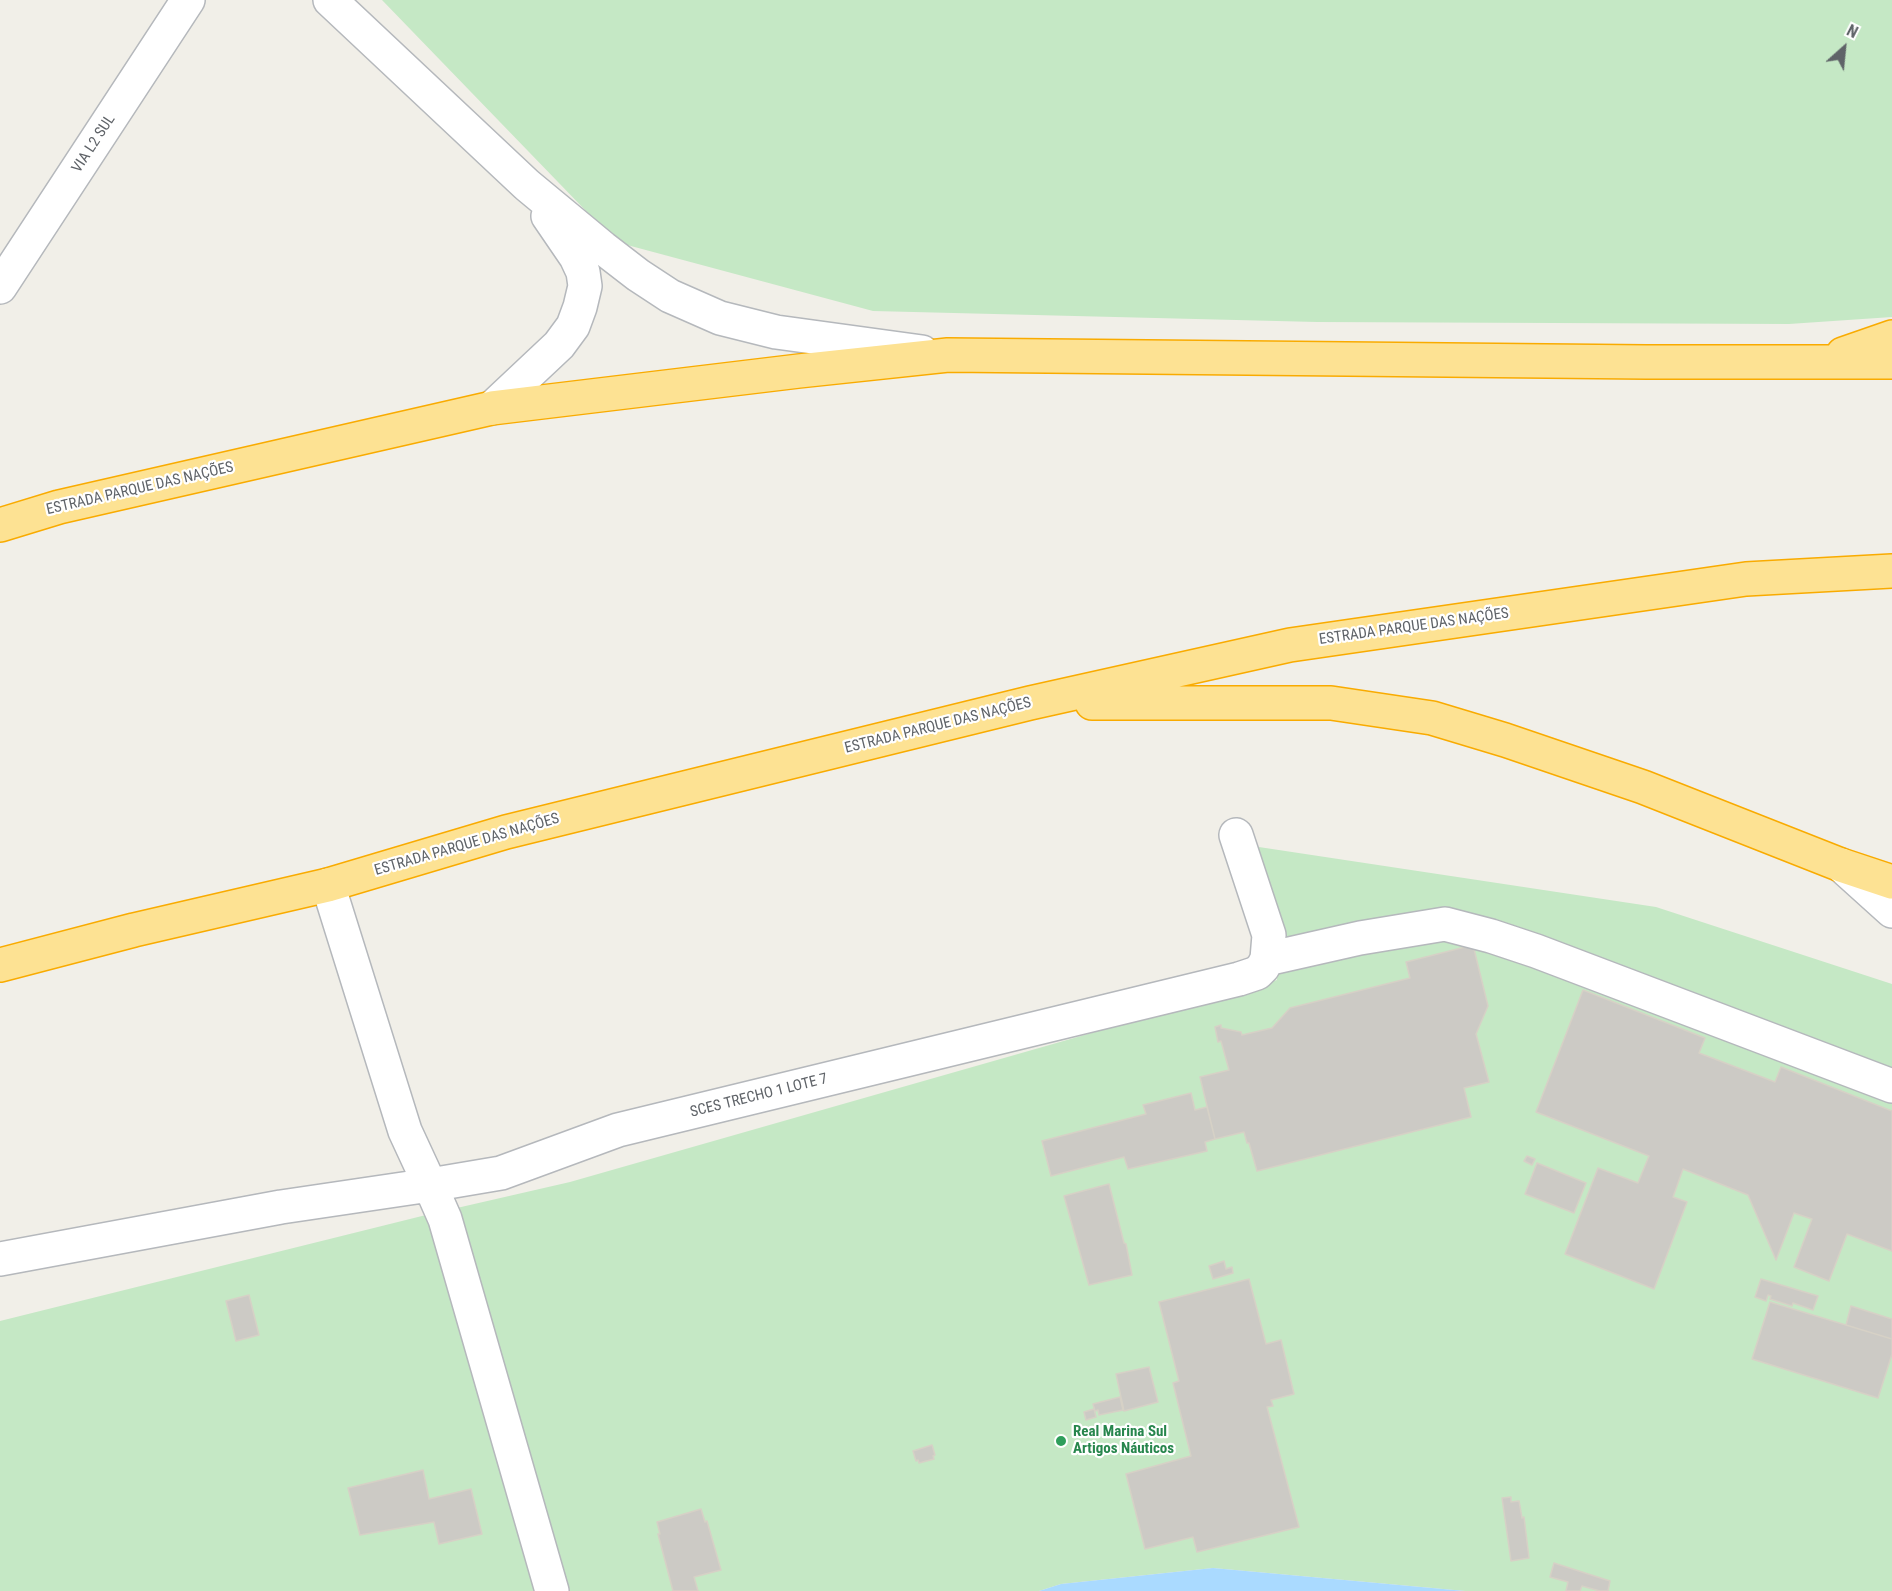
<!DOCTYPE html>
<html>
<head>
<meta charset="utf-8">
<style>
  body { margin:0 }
  #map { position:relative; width:1892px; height:1591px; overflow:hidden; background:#f1efe8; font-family:"Roboto Condensed",sans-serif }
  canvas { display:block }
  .north { position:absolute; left:1814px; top:18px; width:60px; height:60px; -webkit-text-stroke:4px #fff; paint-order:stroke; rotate:27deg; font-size:16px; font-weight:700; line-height:24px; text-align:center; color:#5f6368 }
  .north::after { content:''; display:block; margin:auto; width:21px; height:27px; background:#5f6368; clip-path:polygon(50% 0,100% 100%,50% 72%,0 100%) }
</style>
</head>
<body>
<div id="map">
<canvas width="1892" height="1591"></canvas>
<div class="north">N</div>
</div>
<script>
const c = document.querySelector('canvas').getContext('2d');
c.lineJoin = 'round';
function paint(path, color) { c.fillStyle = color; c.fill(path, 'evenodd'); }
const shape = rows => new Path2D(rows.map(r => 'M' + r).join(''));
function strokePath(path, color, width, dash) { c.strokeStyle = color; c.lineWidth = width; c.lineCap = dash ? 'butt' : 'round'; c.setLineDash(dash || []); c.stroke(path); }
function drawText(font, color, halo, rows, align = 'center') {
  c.font = font + ' "Roboto Condensed",sans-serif'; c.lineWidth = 4.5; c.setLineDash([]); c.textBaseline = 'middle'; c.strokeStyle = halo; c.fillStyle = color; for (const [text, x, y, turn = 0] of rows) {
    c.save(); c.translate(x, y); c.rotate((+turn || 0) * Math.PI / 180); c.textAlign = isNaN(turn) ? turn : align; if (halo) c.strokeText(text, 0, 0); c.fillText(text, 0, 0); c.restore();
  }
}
const green = shape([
  [382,0,1892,0,1892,317,1789,324,1317,322,873,311,616,242],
  [1239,844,1656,907,1892,984,1892,1591,1465,1591,1213,1568,1061,1584,1039,1591,0,1591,0,1321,422,1216,570,1182,1277,980]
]);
const water = shape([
  [1213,1568,1465,1591,1039,1591,1061,1584]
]);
const building = shape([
  [1473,945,1488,1006,1476,1034,1489,1082,1464,1088,1471,1117,1257,1171,1249,1143,1247,1143,1244,1132,1215,1139,1200,1077,1229,1070,1221,1041,1218,1042,1215,1027,1221,1025,1221,1028,1241,1032,1242,1035,1272,1028,1290,1008,1410,978,1406,962,1473,945],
  [1583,990,1705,1038,1699,1053,1775,1082,1781,1067,1892,1111,1892,1251,1847,1234,1829,1281,1794,1267,1812,1219,1794,1213,1776,1260,1748,1195,1683,1169,1673,1197,1687,1202,1654,1289,1565,1254,1598,1168,1638,1183,1649,1156,1536,1112,1583,990],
  [1191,1093,1195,1110,1207,1107,1215,1139,1205,1142,1207,1151,1128,1169,1124,1157,1051,1176,1042,1141,1146,1114,1143,1105,1191,1093],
  [1527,1156,1535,1159,1532,1165,1524,1161,1527,1156],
  [1537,1163,1586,1183,1574,1213,1525,1194,1537,1163],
  [1109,1184,1124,1243,1126,1244,1132,1275,1089,1285,1064,1196,1109,1184],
  [1224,1261,1226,1269,1232,1267,1233,1273,1213,1279,1209,1266,1224,1261],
  [1249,1279,1266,1344,1281,1340,1294,1394,1271,1400,1273,1406,1267,1407,1299,1527,1197,1552,1193,1537,1145,1549,1126,1474,1191,1456,1173,1383,1179,1381,1159,1302,1249,1279],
  [1761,1279,1818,1296,1813,1310,1793,1303,1792,1306,1770,1299,1771,1296,1768,1295,1766,1301,1755,1297,1761,1279],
  [249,1295,259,1335,236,1341,226,1301,249,1295],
  [1770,1302,1892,1339,1892,1354,1878,1398,1752,1359,1770,1302],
  [1851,1306,1892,1319,1892,1339,1846,1325,1851,1306],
  [1149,1367,1158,1402,1124,1411,1116,1374,1149,1367],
  [1120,1397,1123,1410,1099,1415,1098,1410,1095,1411,1093,1404,1120,1397],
  [1094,1409,1096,1417,1086,1420,1084,1412,1094,1409],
  [932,1445,935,1455,933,1456,934,1459,919,1463,918,1460,916,1461,913,1451,932,1445],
  [423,1470,429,1499,471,1489,482,1534,439,1544,434,1522,360,1535,348,1488,423,1470],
  [1511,1497,1511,1502,1519,1501,1522,1518,1524,1517,1529,1558,1511,1561,1502,1498,1511,1497],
  [701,1509,705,1522,707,1521,721,1570,694,1577,698,1591,673,1591,658,1534,660,1534,657,1522,701,1509],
  [1554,1563,1610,1581,1608,1591,1600,1591,1582,1586,1580,1591,1566,1591,1568,1582,1550,1577,1554,1563]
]);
const minor = shape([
  [330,0,527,185,603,248,638,275,670,296,720,318,776,332,922,352],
  [0,287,188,0],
  [492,408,559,345,573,326,580,307,585,286,583,272,576,257,548,216],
  [1841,865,1892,911],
  [328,885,405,1131,430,1185,501,1173,618,1130,1239,979,1257,973,1263,967,1267,959,1269,935,1236,835],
  [1267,959,1360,938,1445,924,1491,936,1536,951,1892,1086],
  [0,1259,281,1207,430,1185,445,1219,552,1591]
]);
const highway = shape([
  [1843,354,1892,337],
  [0,525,59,507,492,408,799,371,948,355,1646,362,1892,362],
  [1092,703,1331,703,1432,718,1505,740,1643,787,1841,865,1892,882],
  [0,965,134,930,328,885,506,832,1030,703,1290,645,1746,579,1892,571]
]);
const markers = [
  [1061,1441,6,"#2e9e5b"]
];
const streetNames = [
  ["VIA L2 SUL",94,144,-57],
  ["ESTRADA PARQUE DAS NAÇÕES",140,489,-13],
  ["ESTRADA PARQUE DAS NAÇÕES",1414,627,-8],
  ["ESTRADA PARQUE DAS NAÇÕES",938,726,-14],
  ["ESTRADA PARQUE DAS NAÇÕES",467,845,-16],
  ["SCES TRECHO 1 LOTE 7",759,1096,-14]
];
const leisureNames = [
  ["Real Marina Sul",1073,1432],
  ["Artigos Náuticos",1073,1449]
];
paint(green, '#c5e8c5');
paint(water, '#aadaff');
paint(building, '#cccac5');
strokePath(building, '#d6d1c6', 1.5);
strokePath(minor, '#b5b8bc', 36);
strokePath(highway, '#f9ab00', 36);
strokePath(minor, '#fff', 33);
strokePath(highway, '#fde293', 33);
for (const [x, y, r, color] of markers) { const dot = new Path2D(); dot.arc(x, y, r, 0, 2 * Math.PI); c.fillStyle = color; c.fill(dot); strokePath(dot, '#fff', 2); }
drawText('15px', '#5f6368', '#fff', streetNames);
drawText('bold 15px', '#27864d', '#fff', leisureNames, 'left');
</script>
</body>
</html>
